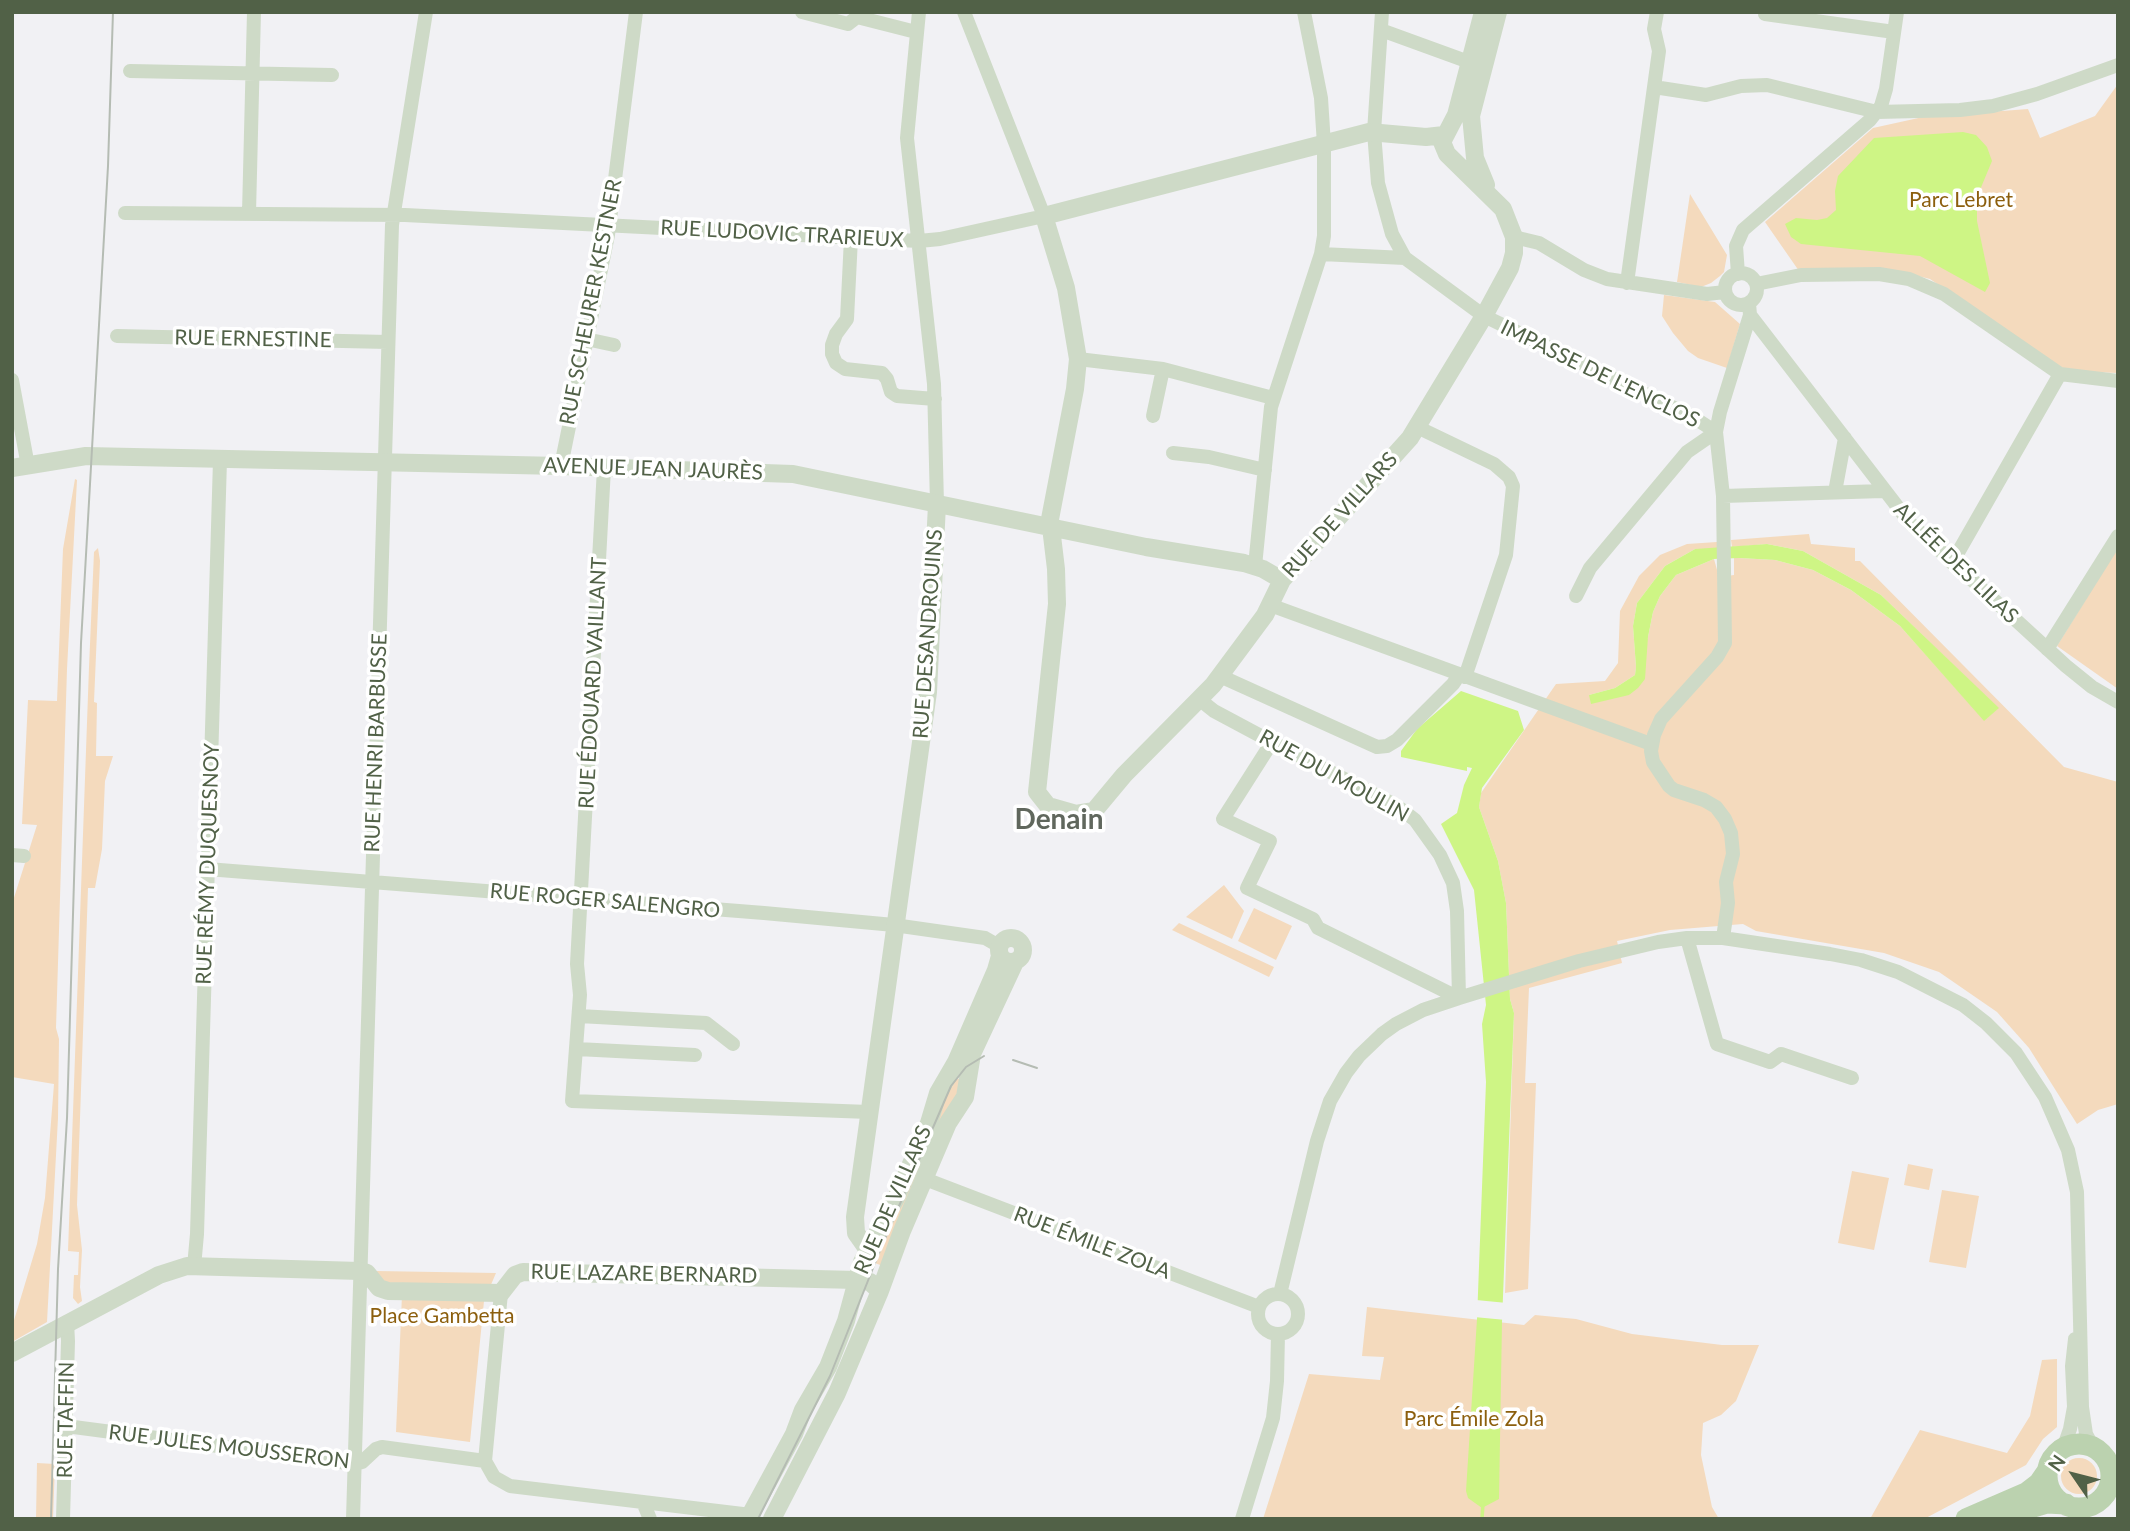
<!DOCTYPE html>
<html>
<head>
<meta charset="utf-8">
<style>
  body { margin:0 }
  #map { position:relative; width:2130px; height:1531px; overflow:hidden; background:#f1f1f4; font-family:Lato,sans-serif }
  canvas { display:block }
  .frame { position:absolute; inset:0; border:14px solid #516147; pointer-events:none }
  .north { position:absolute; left:2039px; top:1440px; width:70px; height:70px; -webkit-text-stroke:5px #fff; paint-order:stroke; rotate:305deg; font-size:19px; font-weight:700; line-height:28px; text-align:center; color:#516147 }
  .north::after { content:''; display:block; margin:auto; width:24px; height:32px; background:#516147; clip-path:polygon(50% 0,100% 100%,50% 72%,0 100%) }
</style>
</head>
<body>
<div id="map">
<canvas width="2130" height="1531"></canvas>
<div class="frame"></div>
<div class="north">N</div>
</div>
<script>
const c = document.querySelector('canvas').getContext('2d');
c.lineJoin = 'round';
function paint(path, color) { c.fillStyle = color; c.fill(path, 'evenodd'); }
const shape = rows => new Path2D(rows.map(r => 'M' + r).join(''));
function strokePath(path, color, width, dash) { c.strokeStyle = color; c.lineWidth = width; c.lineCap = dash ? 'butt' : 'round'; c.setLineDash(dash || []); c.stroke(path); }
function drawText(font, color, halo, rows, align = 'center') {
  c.font = font + ' Lato,sans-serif'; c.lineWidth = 7; c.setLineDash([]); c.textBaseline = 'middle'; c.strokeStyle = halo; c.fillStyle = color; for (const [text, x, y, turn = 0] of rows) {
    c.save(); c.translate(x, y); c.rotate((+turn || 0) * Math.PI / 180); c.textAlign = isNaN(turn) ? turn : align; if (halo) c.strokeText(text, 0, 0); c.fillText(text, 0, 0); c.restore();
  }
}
const green = shape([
  [2118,84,2118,373,2067,371,1930,279,1902,272,1799,271,1765,222,1873,128,1923,117,2028,109,2040,138,2095,116],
  [1690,194,1727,255,1724,272,1720,276,1711,283,1701,287,1677,282],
  [1664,295,1715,302,1740,324,1727,368,1698,358,1688,351,1673,333,1662,316],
  [75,479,77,480,67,669,56,1028,59,1039,58,1118,47,1322,12,1342,12,1327,37,1244,45,1198,54,1084,12,1077,12,904,37,825,22,824,28,700,57,701,63,549],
  [1809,534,1811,544,1855,548,1855,561,1860,561,2064,767,2118,782,2118,1104,2098,1110,2077,1124,2029,1048,1997,1012,1939,972,1884,953,1756,931,1743,924,1670,930,1617,941,1622,963,1529,988,1525,1083,1536,1083,1528,1289,1505,1293,1514,1013,1510,999,1506,903,1498,861,1479,807,1481,793,1556,684,1605,681,1618,663,1620,611,1639,576,1660,555,1687,544,1717,542,1717,549,1695,549,1665,566,1637,603,1633,626,1636,667,1635,675,1615,688,1589,695,1629,695,1648,637,1653,612,1660,596,1676,575,1714,559,1719,577,1734,575,1734,558,1739,558,1775,560,1813,570,1851,590,1900,626,1984,720,1998,708,1881,595,1803,551,1767,544,1732,547,1731,540],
  [2118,547,2118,689,2057,646],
  [98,548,100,561,94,702,97,703,96,756,113,756,105,781,102,849,95,888,88,888,77,1205,82,1250,80,1287,82,1301,78,1304,73,1298,74,1275,78,1275,79,1252,68,1251,89,667,94,552],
  [1224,885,1244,911,1232,939,1186,917],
  [1254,908,1292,926,1276,960,1238,941],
  [1179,923,1274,967,1269,977,1172,930],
  [964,1077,883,1266,872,1262,951,1081],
  [1908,1164,1933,1169,1929,1190,1904,1185],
  [1852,1171,1889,1178,1874,1250,1838,1243],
  [1942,1190,1979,1196,1966,1268,1929,1262],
  [376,1271,496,1273,484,1301,470,1442,396,1432,402,1295,380,1283],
  [1367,1307,1524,1325,1535,1315,1576,1319,1632,1334,1722,1345,1759,1345,1736,1401,1721,1415,1703,1423,1701,1455,1712,1507,1719,1519,1263,1519,1309,1374,1380,1380,1384,1357,1362,1356],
  [2057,1359,2057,1427,2043,1439,2026,1465,1924,1519,1870,1519,1920,1430,2007,1453,2030,1416,2042,1360],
  '2061 1476a18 18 0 1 1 36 0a18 18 0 1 1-36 0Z',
  [37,1463,55,1464,53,1519,36,1519]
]);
const water = shape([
  [1963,132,1976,135,1987,147,1992,161,1977,197,1977,221,1990,283,1985,292,1920,256,1801,244,1791,237,1785,224,1796,218,1817,220,1827,218,1836,210,1835,191,1838,176,1874,138],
  [1767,544,1803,551,1881,595,1999,708,1984,721,1900,626,1851,590,1813,570,1775,560,1739,558,1714,559,1676,575,1660,596,1653,612,1648,637,1645,679,1638,688,1629,695,1591,704,1589,695,1615,688,1635,675,1636,667,1633,626,1637,603,1665,566,1695,549],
  [1461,691,1518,711,1524,730,1482,788,1479,807,1498,861,1506,903,1510,999,1514,1013,1502,1322,1499,1499,1482,1508,1468,1498,1466,1491,1477,1319,1486,1082,1482,1024,1486,1005,1474,890,1441,824,1457,813,1464,785,1472,768,1467,767,1467,771,1401,757,1401,751,1417,729]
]);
const pier = shape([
  [1476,1300,1507,1303,1506,1320,1474,1317]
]);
const stream = shape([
  [1482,1519,1483,1503]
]);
const minor = shape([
  [802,12,848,24,857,17,916,32],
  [919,12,907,138,934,384,937,504],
  [1382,12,1374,132,1378,183,1392,234,1405,258,1484,316,1693,417,1716,432],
  [1765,14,1894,32],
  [1381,30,1469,62],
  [130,71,332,75],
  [1654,87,1706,95,1741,86,1767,85,1877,112,1960,110,1993,106,2037,94,2118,65],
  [125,213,405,215,919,241,940,239,1044,216,964,12],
  [249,213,254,12],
  [1514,237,1539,243,1584,270,1607,279,1707,294,1725,292],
  [851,238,847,319,836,334,832,345,832,354,836,363,845,369,882,373,887,379,891,392,897,396,935,399],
  [1321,254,1405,258],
  '1725 289a16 16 0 1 1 32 0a16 16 0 1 1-32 0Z',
  [1738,274,1736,246,1743,230,1870,120,1881,106,1886,89,1897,12],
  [1627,283,1659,51,1654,29,1657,12],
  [1756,284,1801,275,1879,274,1909,279,1944,294,2060,374,2118,381],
  [1749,303,1750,315,1910,523,2066,666,2092,687,2118,702],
  [117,336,388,342],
  [586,339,614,345],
  [1078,359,1163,369,1273,398],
  [12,380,28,466],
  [1153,416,1163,369],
  [1417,427,1494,464,1509,477,1513,486,1506,555,1465,677],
  [1173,453,1209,457,1265,470],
  [561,466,608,235,636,12],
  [604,468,577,964,580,995,572,1101,869,1112],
  [1835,492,1845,438],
  [1723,496,1883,491],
  [1952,563,2060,374],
  [1255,566,1271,407,1321,254,1324,236,1324,145,1321,98,1304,12],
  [1576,596,1590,568,1687,452,1716,432],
  [1270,605,1651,744],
  [2047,649,2118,536],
  [1220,676,1377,747,1387,746,1397,740,1453,684,1459,675],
  [1199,699,1214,711,1272,742,1397,806,1415,820,1440,855,1453,883,1457,911,1459,998],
  [1272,742,1223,819,1270,841,1247,888,1313,919,1318,928,1459,998],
  [12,855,24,856],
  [207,869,764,913,894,925,985,938,999,946],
  [1687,938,1717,1044,1770,1062,1781,1054,1852,1078],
  [1723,938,1728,903,1726,882,1733,854,1731,833,1725,819,1716,807,1704,800,1674,790,1669,786,1653,762,1651,751,1654,735,1661,719,1717,657,1725,643,1723,496,1716,432,1720,412,1750,315],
  [579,1016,706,1023,733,1044],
  [577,1049,695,1055],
  [925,1179,1259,1307],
  [194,1267,197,1234,220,460],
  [1280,1294,1317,1141,1330,1101,1346,1073,1359,1056,1382,1034,1396,1024,1423,1010,1459,998,1579,961,1658,942,1687,938,1723,938,1830,954,1861,960,1898,972,1963,1005,1986,1023,2016,1053,2045,1097,2068,1150,2077,1192,2082,1407,2086,1434,2093,1447],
  '1258 1314a20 20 0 1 1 40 0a20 20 0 1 1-40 0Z',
  [66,1426,355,1464,362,1462,376,1449,382,1447,485,1461,494,1477,510,1486,751,1515],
  [2063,1449,2070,1429,2074,1407,2072,1366,2075,1339],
  [485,1461,501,1293],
  [643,1502,650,1519],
  [63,1519,68,1341,67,1322],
  [353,1519,392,225,426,12],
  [1242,1519,1273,1418,1277,1381,1278,1334]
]);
const tertiary = shape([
  [1444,135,1426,137,1369,132,1044,216,1066,288,1078,359,1075,389,1050,519,1056,569,1057,604,1037,792,1048,806,1076,814,1094,811,1124,775,1213,685,1265,615,1282,580,1410,438,1484,316,1510,268,1514,253,1514,237,1503,209,1447,154,1442,142,1456,115,1483,12],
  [1486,185,1475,158,1471,116,1498,12],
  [12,468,86,456,561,466,793,474,1146,547,1244,563,1263,569,1282,580],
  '999 950a12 12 0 1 1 24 0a12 12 0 1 1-24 0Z',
  [868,1250,856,1233,855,1217,928,692,937,504],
  [12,1353,159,1275,187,1266,360,1271,367,1273,379,1288,388,1291,501,1293,515,1275,523,1272,857,1280,870,1282,880,1291],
  [748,1519,794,1434,803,1410,828,1367,846,1321,862,1262,896,1198,929,1123,938,1093,956,1062,996,970,1000,956],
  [772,1519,837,1393,880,1291,902,1231,948,1123,965,1097,972,1054,1015,962]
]);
const primary = shape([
  '2047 1476a32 32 0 1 1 64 0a32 32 0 1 1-64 0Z',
  [2007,1515,2047,1503,2066,1504],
  [1966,1519,2026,1493,2039,1483,2048,1470]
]);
const tram = shape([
  [1013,1060,1037,1068],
  [51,1519,58,1269,67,1118,81,643,108,166,113,12],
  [758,1519,830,1376,883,1243,951,1086,966,1067,984,1056]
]);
const parkNames = [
  ["Parc Lebret",1961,200],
  ["Place Gambetta",442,1316],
  ["Parc Émile Zola",1474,1419]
];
const streetNames = [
  ["RUE LUDOVIC TRARIEUX",782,234,3],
  ["RUE SCHEURER KESTNER",591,302,-79],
  ["RUE ERNESTINE",253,339,1],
  ["IMPASSE DE L'ENCLOS",1600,374,26],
  ["AVENUE JEAN JAURÈS",653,469,2],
  ["RUE DE VILLARS",1340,515,-48],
  ["ALLÉE DES LILAS",1956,563,44],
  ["RUE DESANDROUINS",928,634,-86],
  ["RUE ÉDOUARD VAILLANT",593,683,-87],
  ["RUE HENRI BARBUSSE",376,743,-88],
  ["RUE DU MOULIN",1334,776,29],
  ["RUE RÉMY DUQUESNOY",208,864,-88],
  ["RUE ROGER SALENGRO",605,901,5],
  ["RUE DE VILLARS",893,1200,-66],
  ["RUE ÉMILE ZOLA",1092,1243,21],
  ["RUE LAZARE BERNARD",644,1274,1],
  ["RUE TAFFIN",66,1420,-89],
  ["RUE JULES MOUSSERON",229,1447,7]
];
const districtNames = [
  ["Denain",1059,820]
];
paint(green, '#f4dabd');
paint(water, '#cef585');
paint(pier, '#f1f1f4');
strokePath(stream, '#cef585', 3.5);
strokePath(minor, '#cedac7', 14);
strokePath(tertiary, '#cedac7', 18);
strokePath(primary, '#bbd2af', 21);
strokePath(tram, '#b5bcb3', 2);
drawText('21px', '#8c5f0e', '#fff', parkNames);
drawText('21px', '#516147', '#fff', streetNames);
drawText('bold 28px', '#60675d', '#fff', districtNames);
</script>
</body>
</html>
